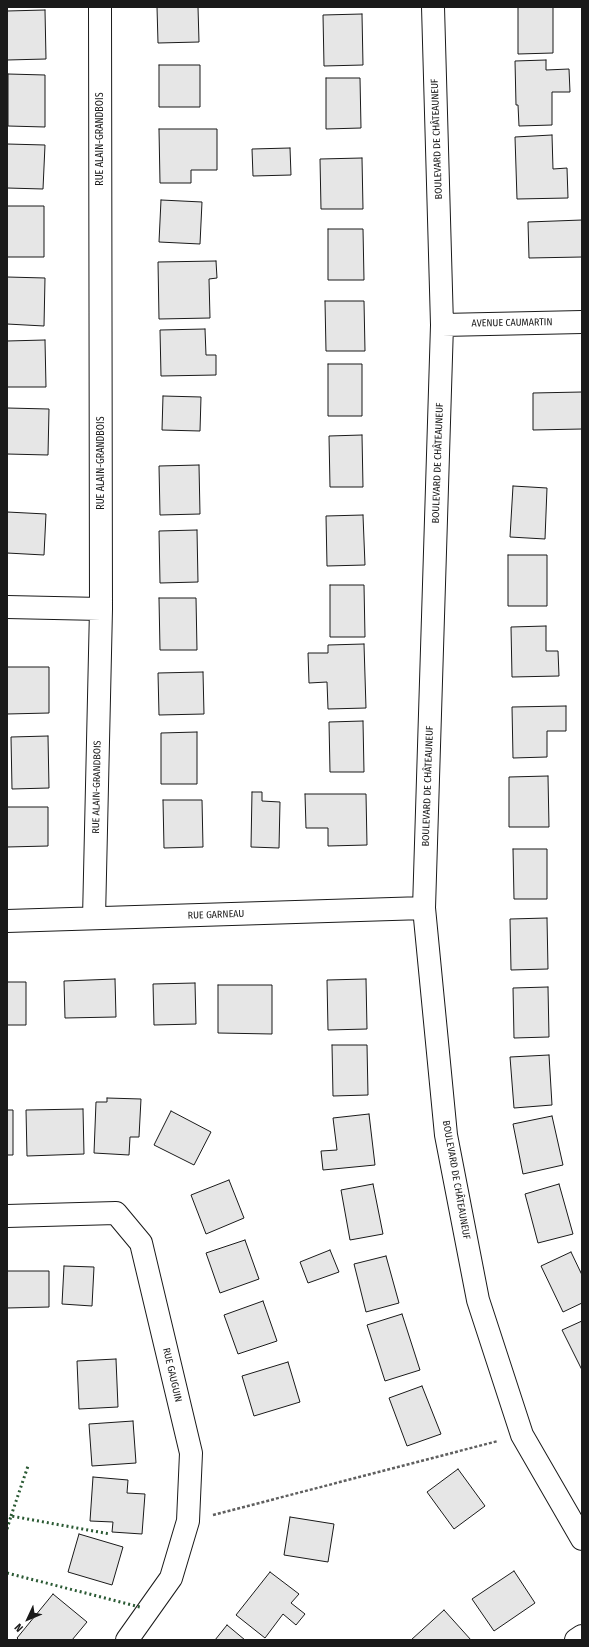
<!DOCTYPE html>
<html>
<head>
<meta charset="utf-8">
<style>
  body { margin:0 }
  #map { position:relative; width:589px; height:1647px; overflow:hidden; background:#fff; font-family:"Fira Sans Condensed",sans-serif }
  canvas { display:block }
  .frame { position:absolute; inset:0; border:8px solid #1a1a1a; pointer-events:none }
  .north { position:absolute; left:8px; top:1599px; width:40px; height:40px; -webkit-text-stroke:3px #fff; paint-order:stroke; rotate:226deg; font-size:11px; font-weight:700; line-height:16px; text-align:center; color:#1a1a1a }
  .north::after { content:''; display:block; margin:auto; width:14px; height:18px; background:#1a1a1a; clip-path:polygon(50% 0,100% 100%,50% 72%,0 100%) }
</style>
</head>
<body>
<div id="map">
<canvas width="589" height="1647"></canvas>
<div class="frame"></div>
<div class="north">N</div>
</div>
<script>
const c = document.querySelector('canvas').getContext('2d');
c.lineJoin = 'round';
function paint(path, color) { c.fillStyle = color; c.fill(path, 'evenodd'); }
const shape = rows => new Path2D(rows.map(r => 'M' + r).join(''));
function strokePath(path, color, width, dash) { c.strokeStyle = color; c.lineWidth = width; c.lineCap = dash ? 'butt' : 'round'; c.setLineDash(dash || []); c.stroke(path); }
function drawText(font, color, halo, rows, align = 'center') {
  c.font = font + ' "Fira Sans Condensed",sans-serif'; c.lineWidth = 3; c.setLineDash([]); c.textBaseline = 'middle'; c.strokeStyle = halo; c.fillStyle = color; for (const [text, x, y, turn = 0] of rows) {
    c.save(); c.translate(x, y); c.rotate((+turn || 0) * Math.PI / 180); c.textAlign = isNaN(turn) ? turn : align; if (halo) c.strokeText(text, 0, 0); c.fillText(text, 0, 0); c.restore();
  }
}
const building = shape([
  [157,7,198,7,199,42,158,43,157,7],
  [518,7,553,7,553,53,518,54,518,7],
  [45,10,46,59,7,60,7,11,45,10],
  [362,14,363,65,324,66,323,15,362,14],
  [546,60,546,70,569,69,570,92,552,92,552,125,519,126,518,105,516,105,515,61,546,60],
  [159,65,200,65,200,107,159,107,159,65],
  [8,74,45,75,45,127,8,126,8,74],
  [326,78,360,78,361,128,326,129,326,78],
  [159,129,217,129,217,170,191,170,191,183,160,183,159,129],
  [552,135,553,169,567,168,568,198,517,199,515,137,552,135],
  [7,144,45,145,43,189,7,188,7,144],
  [290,148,291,175,253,176,252,149,290,148],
  [362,158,363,209,321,209,320,159,362,158],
  [161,200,202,202,200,244,159,242,161,200],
  [7,206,44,206,44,257,7,257,7,206],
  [582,220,582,257,529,258,528,222,582,220],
  [328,229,363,229,364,280,328,280,328,229],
  [216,261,217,278,209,279,210,318,159,319,158,262,216,261],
  [7,277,45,278,44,326,7,324,7,277],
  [325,301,364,301,365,351,326,351,325,301],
  [205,329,206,355,216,355,216,375,161,376,160,330,205,329],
  [45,340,46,387,7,387,7,341,45,340],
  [328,364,362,364,362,416,328,416,328,364],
  [582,392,582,429,533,430,533,393,582,392],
  [163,396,201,397,200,431,162,430,163,396],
  [7,408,49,409,48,455,7,454,7,408],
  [362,435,363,487,330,487,329,436,362,435],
  [199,465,200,514,160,515,159,466,199,465],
  [513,486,547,488,545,539,510,537,513,486],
  [7,512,46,514,44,555,7,553,7,512],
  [363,515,365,565,327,566,326,516,363,515],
  [197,530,198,582,160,583,159,531,197,530],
  [508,555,547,555,547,606,508,606,508,555],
  [330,585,364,585,365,637,330,637,330,585],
  [159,598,196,598,197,650,160,650,159,598],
  [546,626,546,651,558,651,559,676,512,677,511,627,546,626],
  [364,644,366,708,328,709,327,682,309,683,308,653,328,653,328,645,364,644],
  [7,667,49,667,49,713,7,714,7,667],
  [203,672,204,714,159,715,158,673,203,672],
  [566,706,566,731,547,731,547,757,513,758,512,707,566,706],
  [363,721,364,772,330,772,329,722,363,721],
  [197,732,197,784,161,784,161,733,197,732],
  [48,736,49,788,12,789,11,737,48,736],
  [548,776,549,827,509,827,509,777,548,776],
  [252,792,262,792,262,801,280,802,279,848,251,847,252,792],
  [305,794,366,794,367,845,328,846,328,828,306,828,305,794],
  [163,800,202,800,203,847,164,848,163,800],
  [7,807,48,807,48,846,7,847,7,807],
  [513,849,547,849,547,899,514,899,513,849],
  [547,918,548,969,511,970,510,919,547,918],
  [115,979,116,1017,65,1018,64,981,115,979],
  [366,979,367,1029,328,1030,327,980,366,979],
  [7,982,26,982,26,1025,7,1025,7,982],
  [195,983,196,1024,154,1025,153,984,195,983],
  [218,985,272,985,272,1034,218,1033,218,985],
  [548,987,549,1037,514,1038,513,988,548,987],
  [332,1045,367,1045,368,1095,333,1096,332,1045],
  [549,1055,552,1105,514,1108,510,1057,549,1055],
  [107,1098,141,1099,139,1137,130,1137,129,1155,94,1153,96,1102,107,1102,107,1098],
  [83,1109,84,1154,27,1156,26,1110,83,1109],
  [7,1110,13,1110,13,1155,7,1155,7,1110],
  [171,1111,211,1132,194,1165,154,1145,171,1111],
  [369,1114,375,1165,323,1170,321,1151,337,1150,333,1118,369,1114],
  [552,1116,563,1165,523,1174,513,1124,552,1116],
  [229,1180,244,1218,206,1234,191,1195,229,1180],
  [373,1184,383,1234,350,1240,341,1190,373,1184],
  [559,1184,573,1234,538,1243,525,1194,559,1184],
  [245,1240,259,1279,220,1293,206,1253,245,1240],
  [330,1250,339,1272,308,1283,300,1262,330,1250],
  [571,1252,582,1275,582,1303,563,1312,541,1266,571,1252],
  [386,1256,399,1303,366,1312,354,1264,386,1256],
  [64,1266,94,1267,92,1306,62,1304,64,1266],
  [7,1271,49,1271,49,1307,7,1308,7,1271],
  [263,1301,277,1341,238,1354,224,1315,263,1301],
  [402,1314,420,1370,385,1381,367,1325,402,1314],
  [582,1321,582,1370,562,1330,582,1321],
  [116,1359,118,1407,79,1409,77,1361,116,1359],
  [288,1362,300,1402,254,1416,242,1376,288,1362],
  [422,1386,441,1434,407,1446,389,1398,422,1386],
  [133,1421,136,1463,92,1466,89,1424,133,1421],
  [458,1469,485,1506,454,1529,427,1492,458,1469],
  [93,1477,128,1480,127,1493,145,1494,142,1534,112,1532,113,1522,90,1521,93,1477],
  [290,1517,334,1524,328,1562,284,1555,290,1517],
  [79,1534,123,1547,112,1585,68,1572,79,1534],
  [514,1571,535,1603,494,1631,472,1599,514,1571],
  [270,1572,299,1594,291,1603,305,1614,296,1625,283,1614,265,1638,236,1615,270,1572],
  [53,1594,87,1622,72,1640,19,1640,17,1638,53,1594],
  [444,1610,471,1640,411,1640,444,1610],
  [227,1625,245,1640,215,1640,227,1625]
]);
const path = shape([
  [213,1515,498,1441]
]);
const street = shape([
  [433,7,442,325,424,908,446,1135,478,1300,522,1435,582,1539],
  [442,325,582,322],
  [7,607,101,609],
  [94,918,101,609,100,7],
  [7,921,424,908],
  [7,1216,116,1213,141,1243,191,1453,188,1521,171,1578,127,1640],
  [576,1640,582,1636]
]);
const hedge = shape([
  [11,1516,28,1466],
  [7,1529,11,1516,110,1534],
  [7,1573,140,1607]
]);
const streetNames = [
  ["RUE ALAIN-GRANDBOIS",100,139,-90],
  ["BOULEVARD DE CHÂTEAUNEUF",437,139,-92],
  ["AVENUE CAUMARTIN",512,323,-1],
  ["RUE ALAIN-GRANDBOIS",101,463,-90],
  ["BOULEVARD DE CHÂTEAUNEUF",438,463,-88],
  ["BOULEVARD DE CHÂTEAUNEUF",428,786,-88],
  ["RUE ALAIN-GRANDBOIS",97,787,-89],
  ["RUE GARNEAU",216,915,-2],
  ["BOULEVARD DE CHÂTEAUNEUF",456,1180,80],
  ["RUE GAUGUIN",172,1375,77]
];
paint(building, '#e6e6e6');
strokePath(building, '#1a1a1a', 1);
strokePath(street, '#1a1a1a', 24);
strokePath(path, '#5f5f5f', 2.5, [3, 2]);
strokePath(street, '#fff', 22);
strokePath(hedge, '#2b5a34', 3, [2, 3]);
drawText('10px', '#1a1a1a', '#fff', streetNames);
</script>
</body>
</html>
